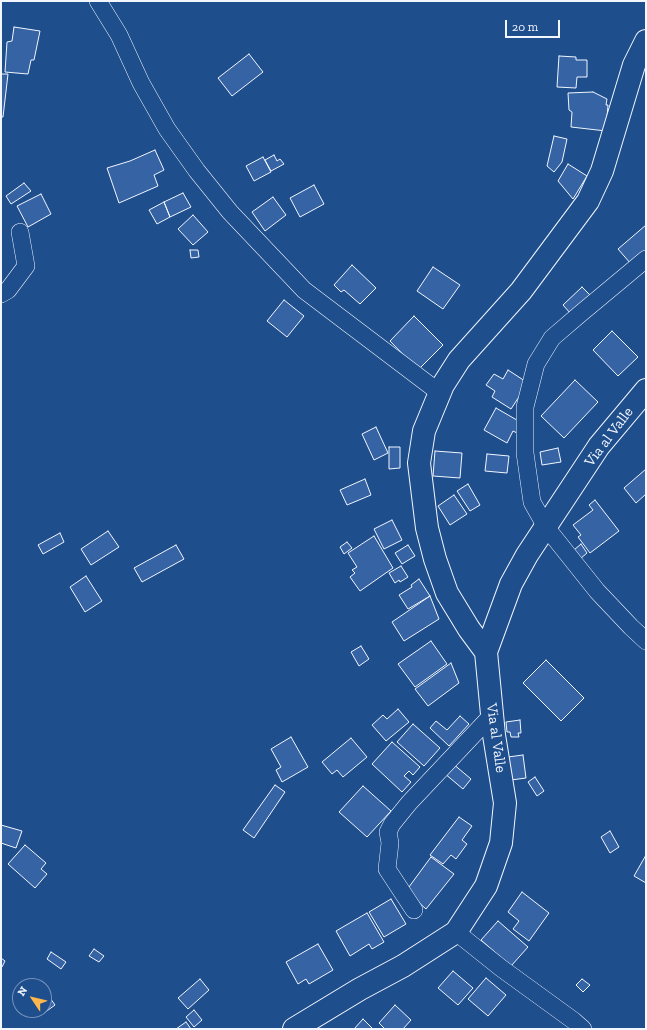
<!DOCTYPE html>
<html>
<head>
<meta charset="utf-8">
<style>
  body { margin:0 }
  #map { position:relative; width:647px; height:1030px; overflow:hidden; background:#1f4e8c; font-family:"Zilla Slab",serif }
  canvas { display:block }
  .frame { position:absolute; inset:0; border:2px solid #f2f6ff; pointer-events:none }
  .north { position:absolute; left:12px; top:978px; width:40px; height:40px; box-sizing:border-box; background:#1f4e8c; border:1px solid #7391ba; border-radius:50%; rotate:305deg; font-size:11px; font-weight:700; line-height:16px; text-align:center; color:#f2f6ff }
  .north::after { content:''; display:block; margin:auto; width:14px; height:18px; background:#ffb74d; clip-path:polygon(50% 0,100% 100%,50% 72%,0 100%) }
  .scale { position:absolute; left:505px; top:20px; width:55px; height:18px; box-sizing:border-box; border:2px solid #f2f6ff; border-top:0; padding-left:5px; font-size:12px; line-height:14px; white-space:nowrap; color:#f2f6ff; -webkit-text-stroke:3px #1f4e8c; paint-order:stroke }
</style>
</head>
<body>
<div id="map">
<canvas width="647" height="1030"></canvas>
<div class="frame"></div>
<div class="north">N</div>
<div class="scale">20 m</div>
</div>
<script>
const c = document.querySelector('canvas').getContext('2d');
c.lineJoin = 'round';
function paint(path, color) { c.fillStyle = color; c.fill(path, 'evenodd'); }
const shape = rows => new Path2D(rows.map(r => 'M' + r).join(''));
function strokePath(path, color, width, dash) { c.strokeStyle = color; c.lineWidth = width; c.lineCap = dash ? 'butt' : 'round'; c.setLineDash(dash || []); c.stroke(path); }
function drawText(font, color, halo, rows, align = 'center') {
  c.font = font + ' "Zilla Slab",serif'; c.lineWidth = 3; c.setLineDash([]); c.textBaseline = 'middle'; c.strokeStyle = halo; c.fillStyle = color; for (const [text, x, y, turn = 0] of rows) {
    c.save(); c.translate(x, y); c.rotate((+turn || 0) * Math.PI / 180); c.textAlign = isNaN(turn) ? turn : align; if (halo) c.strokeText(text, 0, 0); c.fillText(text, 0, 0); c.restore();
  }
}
const building = shape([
  [14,27,40,31,34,60,31,60,28,74,5,72,7,42,12,41,14,27],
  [249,54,263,72,232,96,218,78,249,54],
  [559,56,576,57,576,60,587,60,587,77,577,77,576,88,557,87,559,56],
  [1,74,8,74,3,117,1,117,1,74],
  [593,92,607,99,606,105,608,105,606,131,571,127,572,112,569,110,568,93,593,92],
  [554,136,567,139,562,162,554,172,547,166,554,136],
  [155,150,164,170,154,175,158,186,119,203,107,168,130,161,155,150],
  [274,155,277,161,280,159,284,164,271,171,265,160,274,155],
  [263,157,271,172,254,181,246,166,263,157],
  [568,164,587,176,573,199,558,181,568,164],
  [24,183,31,191,11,204,6,196,24,183],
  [314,185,324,204,300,217,290,198,314,185],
  [183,193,191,207,170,217,164,202,183,193],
  [41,194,51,214,28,227,17,206,41,194],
  [273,197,286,215,265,231,252,212,273,197],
  [164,202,170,217,157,224,149,210,164,202],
  [193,215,208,232,193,245,178,229,193,215],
  [646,225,646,251,631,264,618,249,646,225],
  [190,250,198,250,199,257,191,258,190,250],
  [352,265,376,288,360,304,344,290,341,292,334,285,352,265],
  [433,267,460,285,443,309,417,291,433,267],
  [582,287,590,295,571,314,563,305,582,287],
  [284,300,304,316,287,337,267,321,284,300],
  [414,316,443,345,418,370,390,341,414,316],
  [612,331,638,357,618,376,593,350,612,331],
  [508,370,528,383,511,409,492,397,495,391,486,385,494,374,503,379,508,370],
  [575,380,598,402,564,438,541,416,575,380],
  [496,408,522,423,517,433,513,431,507,443,484,430,496,408],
  [376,427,388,453,374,460,362,434,376,427],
  [389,447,400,447,400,468,389,469,389,447],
  [558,448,561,462,542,465,540,452,558,448],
  [435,451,462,453,460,478,433,476,435,451],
  [487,454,509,456,507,473,485,471,487,454],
  [646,469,646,494,636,503,624,488,646,469],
  [365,479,371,495,347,505,340,490,365,479],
  [468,484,480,505,470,511,457,491,468,484],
  [454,495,467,514,450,525,438,506,454,495],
  [595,500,619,531,590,553,578,537,581,535,573,525,593,510,589,505,595,500],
  [392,520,402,540,384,549,374,529,392,520],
  [108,531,119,547,91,565,81,549,108,531],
  [60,533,64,542,43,554,38,545,60,533],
  [374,536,393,568,360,591,350,577,355,573,352,570,357,567,348,553,374,536],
  [347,542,352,548,344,554,340,547,347,542],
  [581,544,587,553,580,559,574,550,581,544],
  [176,545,184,559,142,582,134,568,176,545],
  [408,545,415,556,402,564,395,553,408,545],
  [401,566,408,577,400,582,399,580,395,583,389,573,401,566],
  [86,576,102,601,85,612,70,587,86,576],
  [419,579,430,596,408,609,399,595,412,587,411,585,419,579],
  [430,596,439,619,404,641,392,622,430,596],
  [431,641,447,664,415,687,398,664,431,641],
  [361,646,369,659,359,666,351,652,361,646],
  [546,660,584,698,561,721,523,683,546,660],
  [451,663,459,683,428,706,415,689,451,663],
  [398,709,409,722,386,741,372,725,383,715,387,719,398,709],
  [460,716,469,724,449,746,430,728,436,721,447,730,460,716],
  [520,720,521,733,518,733,519,737,511,737,510,732,507,732,506,722,520,720],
  [413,724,440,748,424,766,397,742,413,724],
  [291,737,308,767,282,782,276,770,281,767,271,749,291,737],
  [351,738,367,757,343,777,337,770,332,774,322,762,351,738],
  [392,742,420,767,413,775,409,771,404,776,411,782,402,792,372,764,392,742],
  [523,755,526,778,511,780,508,757,523,755],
  [452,763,471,779,463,789,444,773,452,763],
  [535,777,544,791,537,796,528,782,535,777],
  [275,785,285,792,254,838,243,830,275,785],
  [363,786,391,811,367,837,339,812,363,786],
  [459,817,472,826,462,840,467,844,456,859,451,855,443,864,430,855,459,817],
  [1,825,22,831,16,848,1,843,1,825],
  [610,831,619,847,610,853,601,837,610,831],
  [25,845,46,863,41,869,47,874,35,888,8,864,25,845],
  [646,855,646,883,634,876,646,855],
  [431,857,454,874,426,909,406,891,431,857],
  [522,892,549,913,529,941,513,929,519,921,508,912,522,892],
  [391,899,406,924,384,937,369,912,391,899],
  [367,913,384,942,372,949,369,944,350,956,336,931,367,913],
  [498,921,528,947,511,966,481,940,498,921],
  [318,944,333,970,309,984,306,979,298,984,286,962,318,944],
  [94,949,104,956,99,962,89,956,94,949],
  [51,952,66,962,61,969,47,959,51,952],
  [1,958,5,961,2,967,1,966,1,958],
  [453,971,473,988,458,1005,438,988,453,971],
  [486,978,506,995,488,1016,468,999,486,978],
  [200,979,209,990,188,1009,178,998,200,979],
  [582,979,590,985,583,992,576,985,582,979],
  [48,995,55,1005,44,1013,43,1010,44,1010,44,997,48,995],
  [395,1005,411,1020,403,1029,385,1029,379,1023,395,1005],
  [194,1010,202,1020,194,1027,186,1017,194,1010],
  [363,1019,373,1029,354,1029,363,1019],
  [186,1022,191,1029,176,1029,186,1022]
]);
const street = shape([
  [98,1,119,35,141,83,167,129,197,171,230,212,304,290,440,393],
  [646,259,580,314,552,338,536,364,525,407,525,453,532,502,546,527,597,591,631,627,646,641],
  [1,294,8,290,26,266,20,232],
  [414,910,387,869,390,843,388,832,392,824,409,803,492,715],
  [456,932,501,968,574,1021,583,1029]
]);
const secondary = shape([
  [486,652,469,629,447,593,435,559,427,528,419,463,424,431,443,385,459,360,521,291,588,201,602,171,634,65,646,41],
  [294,1029,360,989,403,966,456,932,486,886,501,843,505,803,494,735,486,652,511,584,527,555,599,446,646,390]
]);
const streetNames = [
  ["Via al Valle",609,437,-53],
  ["Via al Valle",496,738,82]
];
paint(building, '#3563a3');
strokePath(building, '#f2f6ff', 1);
strokePath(street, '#f2f6ff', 18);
strokePath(secondary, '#f2f6ff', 24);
strokePath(street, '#1f4e8c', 17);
strokePath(secondary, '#1f4e8c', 22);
drawText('15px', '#f2f6ff', '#1f4e8c', streetNames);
</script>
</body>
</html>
